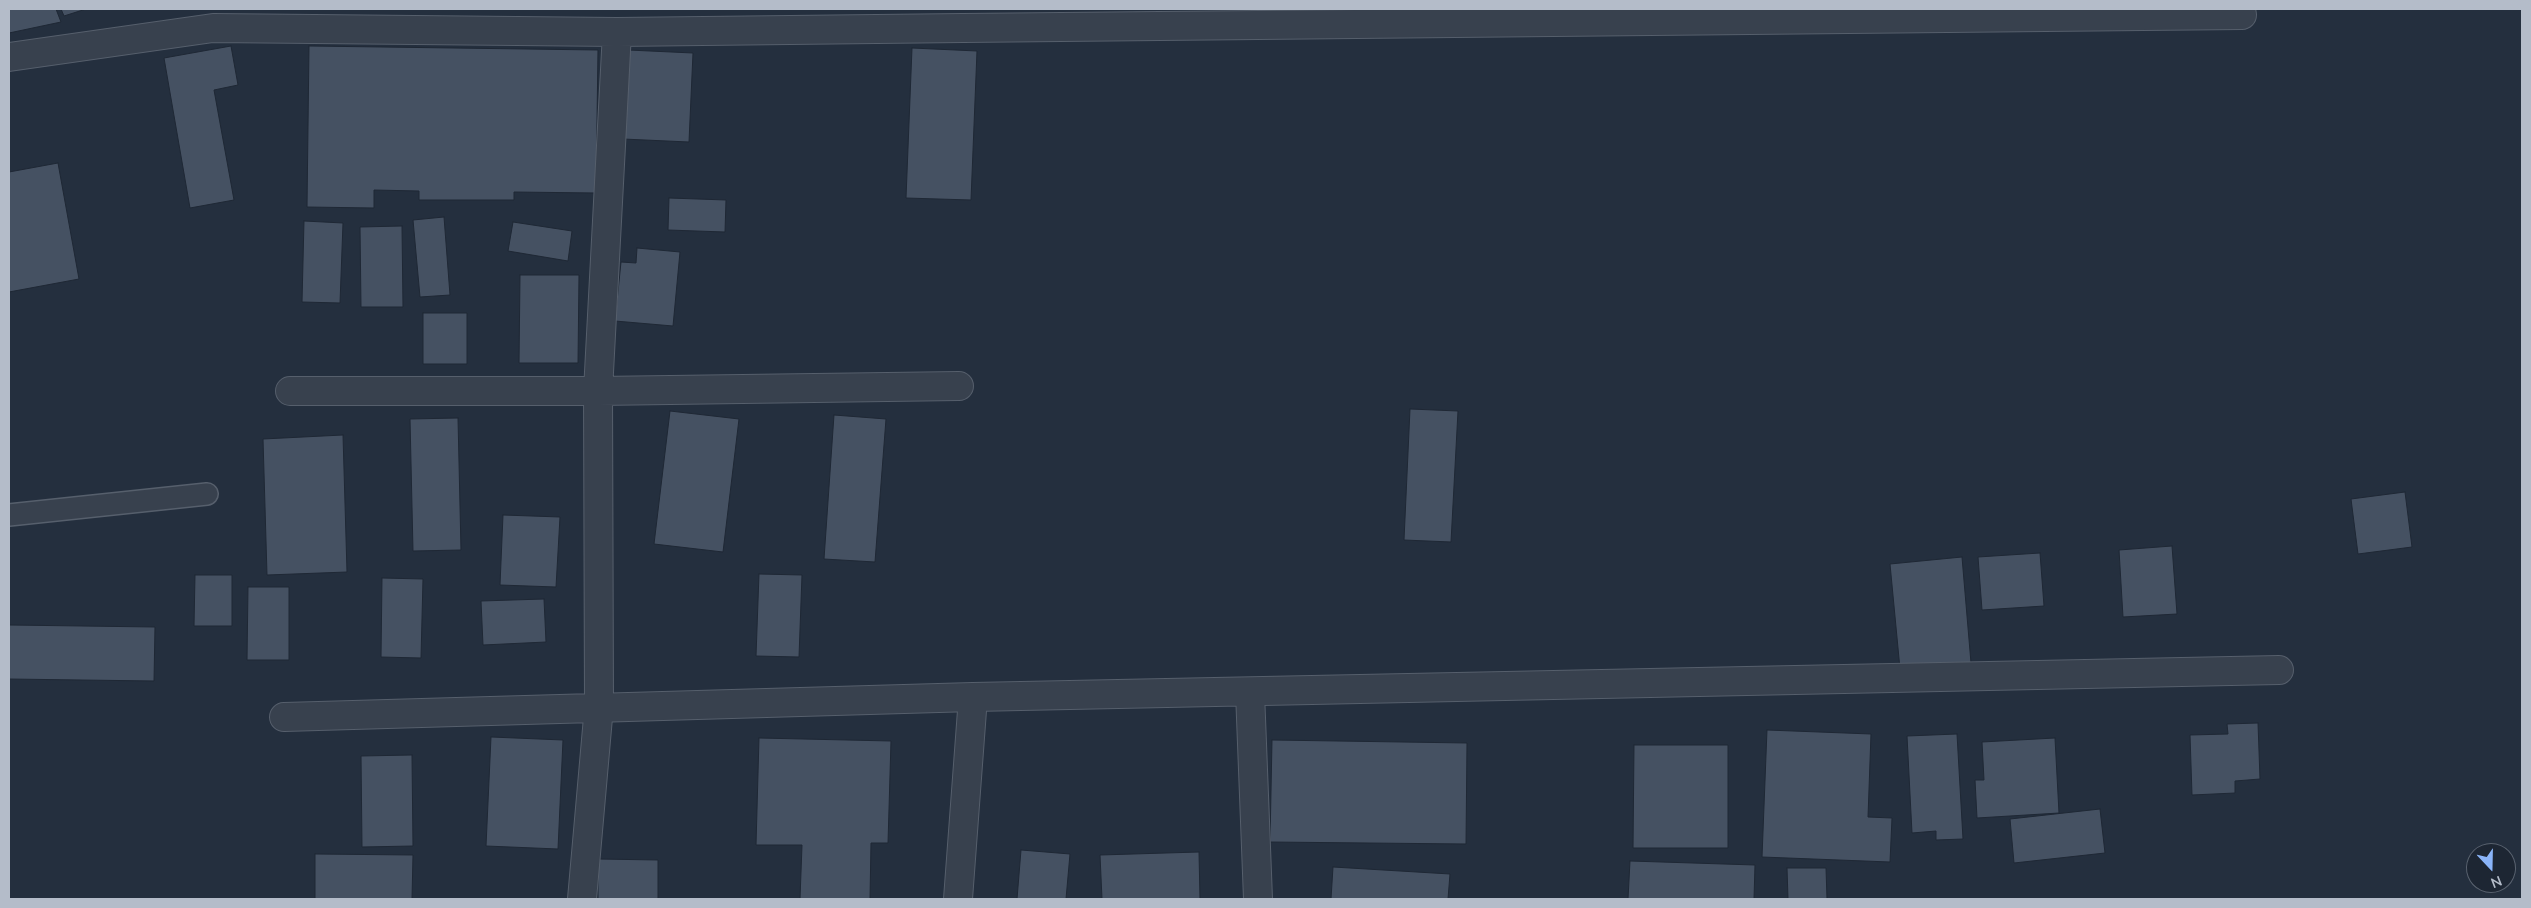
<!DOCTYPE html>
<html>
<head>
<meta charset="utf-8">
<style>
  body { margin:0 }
  #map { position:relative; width:2531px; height:908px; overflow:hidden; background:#242f3e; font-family:"Nunito Sans",sans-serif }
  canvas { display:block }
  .frame { position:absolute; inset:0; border:10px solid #b4bcc9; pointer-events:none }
  .north { position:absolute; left:2466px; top:843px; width:50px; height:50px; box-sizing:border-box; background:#1d2633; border:1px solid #59626f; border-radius:50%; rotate:159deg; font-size:14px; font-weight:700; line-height:20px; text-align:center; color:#b4bcc9 }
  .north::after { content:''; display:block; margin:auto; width:18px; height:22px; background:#8ab4f8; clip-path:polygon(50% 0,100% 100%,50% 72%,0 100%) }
</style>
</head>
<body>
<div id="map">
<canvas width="2531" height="908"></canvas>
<div class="frame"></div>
<div class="north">N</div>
</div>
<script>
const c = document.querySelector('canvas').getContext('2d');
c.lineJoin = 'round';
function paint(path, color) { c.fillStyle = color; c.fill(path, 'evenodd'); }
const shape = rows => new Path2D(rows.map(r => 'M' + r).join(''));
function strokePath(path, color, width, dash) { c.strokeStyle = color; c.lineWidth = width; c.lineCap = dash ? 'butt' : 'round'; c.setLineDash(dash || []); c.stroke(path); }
const building = shape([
  [9,9,56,9,61,22,9,33,9,9],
  [61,9,86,9,64,16,61,9],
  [231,46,238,85,214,90,234,200,190,208,164,58,231,46],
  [309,46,598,50,596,193,514,192,514,200,419,200,419,191,374,190,374,208,307,207,309,46],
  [912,48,977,51,971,200,906,198,912,48],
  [628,50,693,53,689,142,623,139,628,50],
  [58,163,79,279,9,292,9,172,58,163],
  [669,198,726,200,725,232,668,230,669,198],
  [444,217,450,295,420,297,413,220,444,217],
  [304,221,343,223,340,303,302,302,304,221],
  [513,222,572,231,568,261,508,251,513,222],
  [402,226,403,307,361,307,360,227,402,226],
  [637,248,680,252,673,326,615,321,621,262,636,263,637,248],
  [520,275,579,275,578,363,519,363,520,275],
  [423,313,467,313,467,364,423,364,423,313],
  [1410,409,1458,411,1451,542,1404,540,1410,409],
  [670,411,739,419,723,552,654,544,670,411],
  [834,415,886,419,875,562,824,559,834,415],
  [458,418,461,550,413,551,410,419,458,418],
  [343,435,347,572,267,575,263,439,343,435],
  [2405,492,2412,547,2358,554,2351,499,2405,492],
  [503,515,560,517,556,587,500,585,503,515],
  [2172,546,2177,614,2123,617,2119,550,2172,546],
  [2040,553,2044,606,1982,610,1978,557,2040,553],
  [1962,557,1971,663,1900,669,1890,564,1962,557],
  [759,574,802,575,799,657,756,656,759,574],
  [195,575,232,575,232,626,194,626,195,575],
  [382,578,423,579,421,658,381,657,382,578],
  [248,587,289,587,289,660,247,660,248,587],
  [544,599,546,642,483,645,481,601,544,599],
  [9,625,155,627,154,681,9,679,9,625],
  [2258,723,2260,779,2235,781,2235,793,2192,795,2190,735,2228,734,2227,724,2258,723],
  [1767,730,1871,734,1868,817,1892,818,1890,862,1762,857,1767,730],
  [1957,734,1963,839,1936,840,1936,831,1912,833,1907,736,1957,734],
  [491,737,563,740,558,849,486,846,491,737],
  [759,738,891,741,888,843,871,843,870,899,800,899,802,845,756,845,759,738],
  [2055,738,2059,813,1977,818,1975,780,1984,780,1982,742,2055,738],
  [1272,740,1467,743,1466,844,1270,842,1272,740],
  [1634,745,1728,745,1728,848,1633,848,1634,745],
  [412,755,413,846,362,847,361,756,412,755],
  [2100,809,2105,853,2014,863,2010,819,2100,809],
  [1021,850,1070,854,1066,899,1017,899,1021,850],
  [1199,852,1200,899,1102,899,1100,855,1199,852],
  [315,854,413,855,412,899,315,899,315,854],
  [598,859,658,860,658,899,598,899,598,859],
  [1630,861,1755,865,1754,899,1628,899,1630,861],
  [1333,867,1450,874,1448,899,1331,899,1333,867],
  [1787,868,1826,868,1827,899,1788,899,1787,868]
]);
const lane = shape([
  [9,515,207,494]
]);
const street = shape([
  [9,57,213,28,617,32,963,28,2242,15,2241,9],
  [290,391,598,391,959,386],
  [1250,692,1258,899],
  [284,717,973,697,2279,670],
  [582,899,599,706,598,391,617,32],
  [958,899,973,697]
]);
paint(building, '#455162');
strokePath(building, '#1f2835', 1);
strokePath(lane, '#565f6c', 24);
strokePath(street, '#565f6c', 30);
strokePath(lane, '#38414e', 21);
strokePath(street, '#38414e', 28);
</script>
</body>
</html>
